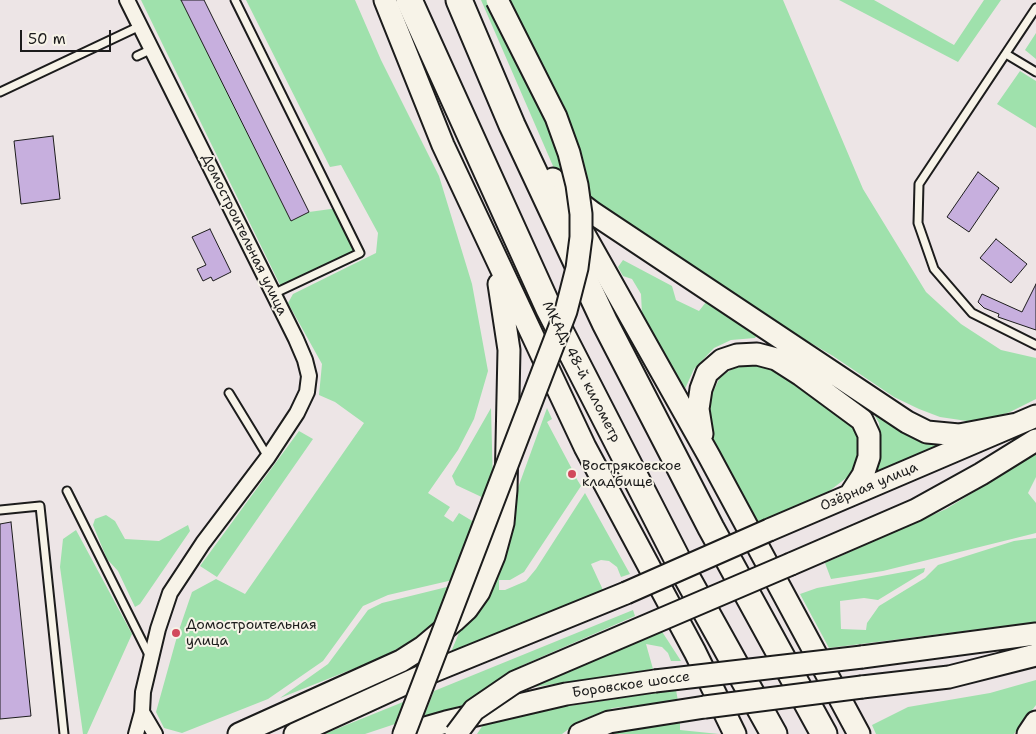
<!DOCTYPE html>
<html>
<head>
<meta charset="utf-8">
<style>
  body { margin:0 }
  #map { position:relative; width:1036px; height:734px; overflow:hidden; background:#ede5e6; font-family:"Shantell Sans",sans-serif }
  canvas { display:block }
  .scale { position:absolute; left:20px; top:30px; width:91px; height:22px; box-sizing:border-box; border:2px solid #1c1c1c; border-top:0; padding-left:6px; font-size:15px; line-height:18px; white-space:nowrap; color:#1c1c1c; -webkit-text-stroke:4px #f7f3e8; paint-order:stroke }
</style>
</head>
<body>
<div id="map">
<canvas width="1036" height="734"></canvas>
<div class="scale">50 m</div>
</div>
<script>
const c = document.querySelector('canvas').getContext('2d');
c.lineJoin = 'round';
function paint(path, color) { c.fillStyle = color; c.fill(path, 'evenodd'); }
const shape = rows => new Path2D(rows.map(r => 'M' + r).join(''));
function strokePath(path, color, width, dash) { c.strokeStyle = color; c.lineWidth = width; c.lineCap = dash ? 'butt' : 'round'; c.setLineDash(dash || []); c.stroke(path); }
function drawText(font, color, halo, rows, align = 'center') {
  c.font = font + ' "Shantell Sans",sans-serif'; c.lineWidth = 4; c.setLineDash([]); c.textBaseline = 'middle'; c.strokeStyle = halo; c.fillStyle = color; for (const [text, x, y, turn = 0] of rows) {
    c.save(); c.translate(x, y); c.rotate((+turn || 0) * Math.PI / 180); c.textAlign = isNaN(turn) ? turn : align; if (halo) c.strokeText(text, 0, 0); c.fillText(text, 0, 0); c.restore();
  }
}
const green = shape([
  [141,0,181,0,291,221,309,212,338,208,360,253,282,289],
  [246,0,355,0,381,60,439,176,472,284,488,371,474,419,458,450,428,493,450,507,444,516,453,522,459,513,479,525,457,579,388,595,363,606,323,661,268,699,182,733,164,728,156,712,178,633,192,592,216,579,245,594,364,423,335,402,319,395,322,364,288,303,293,294,376,253,378,233,341,165,330,167],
  [481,0,783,0,863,189,926,292,961,324,1001,350,1036,358,1036,399,1010,412,992,418,967,421,940,417,919,409,894,397,833,356,746,305,570,190,553,166],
  [839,0,874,0,954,45,984,0,1001,0,958,62],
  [1036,33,1036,59,1025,50],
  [1020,71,1036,81,1036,128,997,104],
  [623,260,672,286,676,300,699,311,706,302,759,332,755,338,731,340,714,348,694,369,684,391,642,314,641,294,632,279,623,276,618,267],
  [754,364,769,367,853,423,858,429,860,455,854,472,828,492,753,524,716,452,708,432,709,401,720,377,734,368],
  [491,408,493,487,488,500,456,485,452,476],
  [547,408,552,419,547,422,572,469,568,472,571,478,575,476,581,486,524,572,510,580,499,580,499,590,505,590,526,581,536,569,585,493,630,574,621,577,617,567,609,561,601,560,591,564,603,590,451,652,507,518],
  [872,411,963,441,871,482,880,459,881,443,879,423],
  [299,431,313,439,217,577,200,566],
  [1036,454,1036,477,1028,493,1036,503,1036,533,883,571,831,579,825,563,946,509],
  [106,515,115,521,125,539,159,541,188,525,190,531,140,604,135,607,118,571,107,559,93,525,95,519],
  [76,530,132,634,87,734,83,734,60,567,63,539],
  [1036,538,1036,622,829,648,800,594,817,588,925,568,924,572,878,600,864,598,840,601,841,629,866,630,867,623,879,606,925,578,938,565,1014,541],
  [455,585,438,627,378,659,280,698,328,664,368,610,382,603],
  [633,610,635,616,523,665,484,690,474,702,424,716,434,691],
  [661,630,681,661,671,661,668,653,662,647,646,644,653,669,528,688],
  [1036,680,1036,705,1014,734,876,734,872,725,908,707,990,693],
  [676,690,678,701,613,708,581,720,562,734,477,734,485,722,528,712],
  [408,700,398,723,365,734,324,734],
  [680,718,680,730,719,734,597,734]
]);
const building = shape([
  [181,0,204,0,309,212,291,221,181,0],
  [53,136,60,199,21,204,14,141,53,136],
  [978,172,999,188,969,232,947,217,978,172],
  [210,229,231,272,213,281,211,277,203,281,197,269,206,265,192,237,210,229],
  [996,239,1027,264,1011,283,980,258,996,239],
  [1036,284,1036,330,998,317,999,314,984,308,978,302,982,294,1022,312,1036,284],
  [11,522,31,716,0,719,0,524,11,522]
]);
const lane = shape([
  [235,0,360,253,273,294],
  [1036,8,919,184,918,223,934,269,972,313,1036,345],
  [1006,54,1036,72],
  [137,56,152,49],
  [0,92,140,26],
  [229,393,268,457],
  [67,491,150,657],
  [0,510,40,506,64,734]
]);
const street = shape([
  [127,0,296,339,305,360,309,376,307,392,297,413,268,457,203,543,170,593,158,629,143,692,142,712,155,734],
  [136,734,142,712]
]);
const primary = shape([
  [385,0,443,145,585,447,695,652,735,734],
  [553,179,709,456,859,734],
  [568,194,593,213,907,422,927,432,959,435,1017,424],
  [702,434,698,409,701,389,707,373,722,360,737,355,757,354,776,359,801,375,862,420,869,435,869,457,863,475,850,495],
  [769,530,1036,416],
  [791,564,916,510,981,474,1036,440],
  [862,657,1036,634],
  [862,687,949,677,1036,655],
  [239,734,401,661,423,647,454,621,467,609,479,592,494,556,503,523,506,490,509,350,499,284],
  [295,734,424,675,626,593],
  [404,734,446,722,566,694,655,681],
  [580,734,609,722,705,707],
  [1028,734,1036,722]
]);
const highway = shape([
  [409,0,549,309,685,574,774,734],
  [459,0,512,125,605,323,711,528,824,734]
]);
const primaryBridge = shape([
  [626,593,769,530],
  [655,681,862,657],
  [705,707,862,687],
  [404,734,566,311,577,268,581,237,581,214,577,185,569,153,556,117,497,0],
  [456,734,474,710,515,682,791,564]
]);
const markers = [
  [572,474,5,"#d1495b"],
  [176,633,5,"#d1495b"]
];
const streetNames = [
  ["Домостроительная улица",244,235,64],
  ["МКАД, 48-й километр",581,372,63],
  ["Озёрная улица",869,487,-23],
  ["Боровское шоссе",631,685,-8]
];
const poiNames = [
  ["Востряковское",582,466],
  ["кладбище",582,482],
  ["Домостроительная",186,625],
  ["улица",186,641]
];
paint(green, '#9fe1ac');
paint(building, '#c7afde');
strokePath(building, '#1c1c1c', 1);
strokePath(lane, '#1c1c1c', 11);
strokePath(street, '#1c1c1c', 18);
strokePath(primary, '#1c1c1c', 25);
strokePath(highway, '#1c1c1c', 29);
strokePath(lane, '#f7f3e8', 7);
strokePath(street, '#f7f3e8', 14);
strokePath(primary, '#f7f3e8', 21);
strokePath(highway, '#f7f3e8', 25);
strokePath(primaryBridge, '#1c1c1c', 25, []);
strokePath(primaryBridge, '#f7f3e8', 21);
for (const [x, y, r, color] of markers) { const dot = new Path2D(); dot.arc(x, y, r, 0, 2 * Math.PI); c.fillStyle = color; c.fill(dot); strokePath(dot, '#f7f3e8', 2); }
drawText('14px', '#1c1c1c', '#f7f3e8', streetNames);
drawText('14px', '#1c1c1c', '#f7f3e8', poiNames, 'left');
</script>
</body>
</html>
